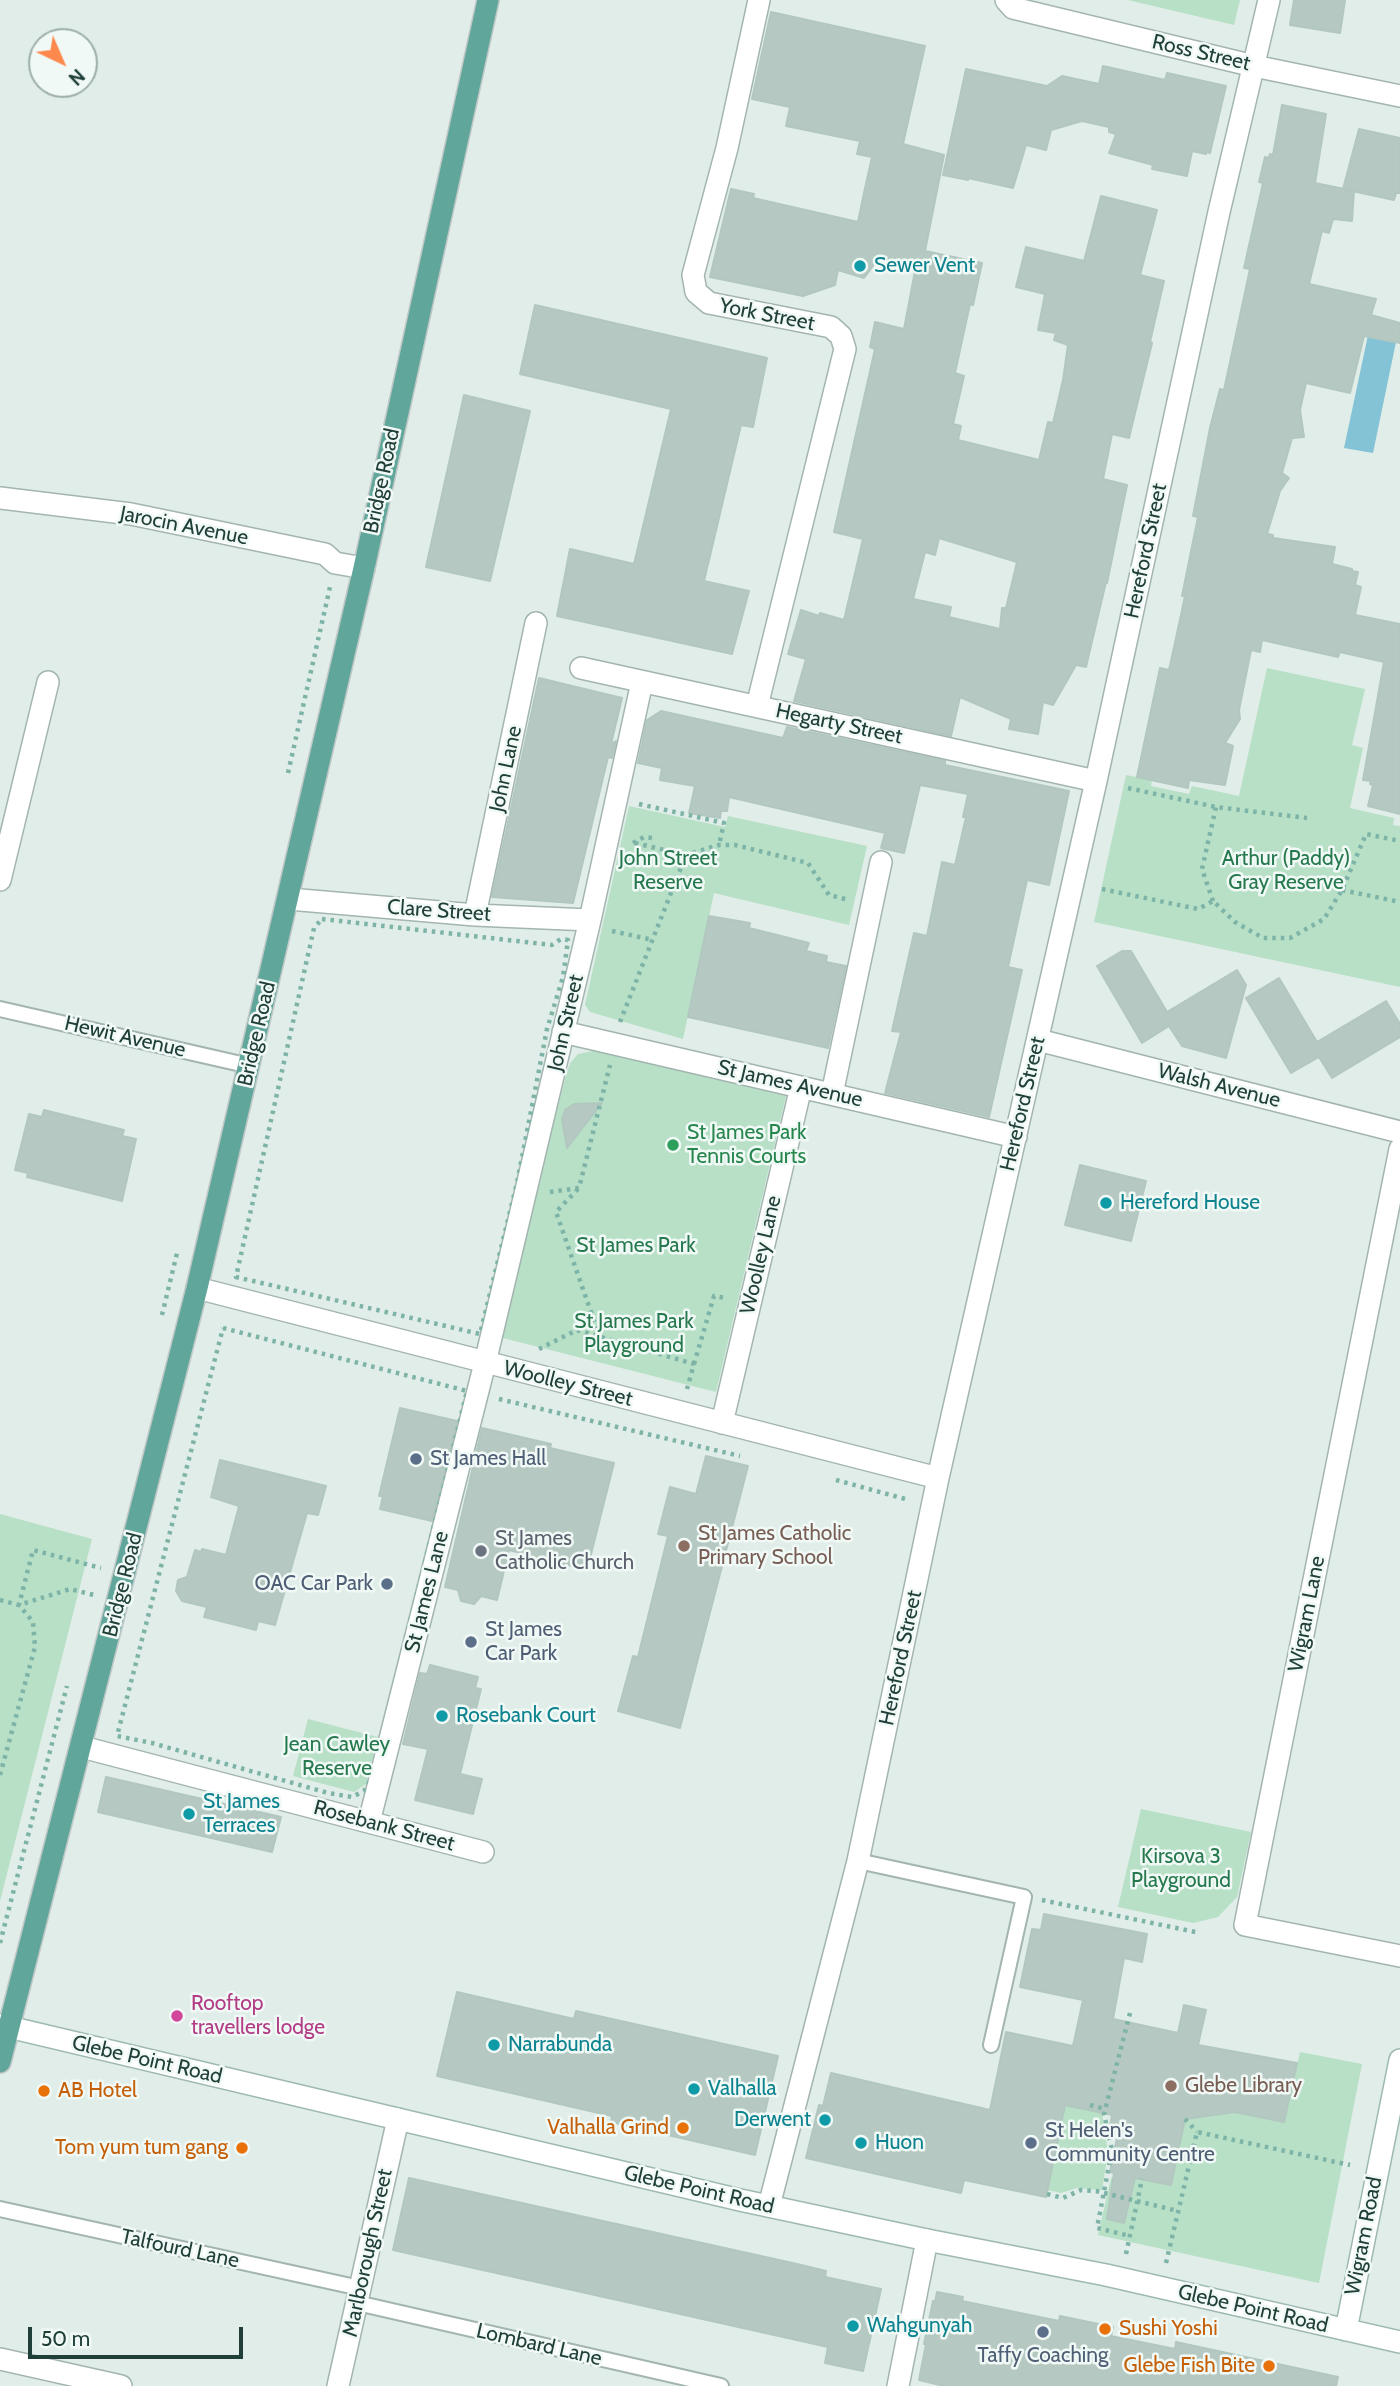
<!DOCTYPE html>
<html>
<head>
<meta charset="utf-8">
<style>
  body { margin:0 }
  #map { position:relative; width:1400px; height:2386px; overflow:hidden; background:#e1ede8; font-family:Cabin,sans-serif }
  canvas { display:block }
  .north { position:absolute; left:28px; top:28px; width:70px; height:70px; box-sizing:border-box; background:#f1f9f6; border:2px solid #9dafaa; border-radius:50%; rotate:136deg; font-size:19px; font-weight:700; line-height:28px; text-align:center; color:#203f39 }
  .north::after { content:''; display:block; margin:auto; width:24px; height:32px; background:#fd894e; clip-path:polygon(50% 0,100% 100%,50% 72%,0 100%) }
  .scale { position:absolute; left:28px; top:2327px; width:215px; height:32px; box-sizing:border-box; border:4px solid #203f39; border-top:0; padding-left:9px; font-size:21px; line-height:24px; white-space:nowrap; color:#203f39; -webkit-text-stroke:5px #f1f9f6; paint-order:stroke }
</style>
</head>
<body>
<div id="map">
<canvas width="1400" height="2386"></canvas>
<div class="north">N</div>
<div class="scale">50 m</div>
</div>
<script>
const c = document.querySelector('canvas').getContext('2d');
c.lineJoin = 'round';
function paint(path, color) { c.fillStyle = color; c.fill(path, 'evenodd'); }
const shape = rows => new Path2D(rows.map(r => 'M' + r).join(''));
function strokePath(path, color, width, dash) { c.strokeStyle = color; c.lineWidth = width; c.lineCap = dash ? 'butt' : 'round'; c.setLineDash(dash || []); c.stroke(path); }
function drawText(font, color, halo, rows, align = 'center') {
  c.font = font + ' Cabin,sans-serif'; c.lineWidth = 5; c.setLineDash([]); c.textBaseline = 'middle'; c.strokeStyle = halo; c.fillStyle = color; for (const [text, x, y, turn = 0] of rows) {
    c.save(); c.translate(x, y); c.rotate((+turn || 0) * Math.PI / 180); c.textAlign = isNaN(turn) ? turn : align; if (halo) c.strokeText(text, 0, 0); c.fillText(text, 0, 0); c.restore();
  }
}
const green = shape([
  [1128,0,1240,0,1234,25],
  [1267,668,1365,689,1352,745,1363,748,1350,808,1394,818,1393,825,1400,826,1400,987,1094,922,1126,775,1152,780,1151,786,1189,794,1192,786,1239,796],
  [629,806,725,827,728,816,867,846,849,925,714,893,683,1039,590,1012,585,1005],
  [598,1050,786,1096,716,1392,499,1337,567,1071,571,1062,578,1054],
  [0,1514,92,1539,0,1901],
  [308,1719,378,1737,366,1784,354,1792,293,1776],
  [1141,1809,1251,1832,1237,1897,1218,1917,1193,1923,1118,1907],
  [1300,2052,1362,2064,1319,2283,1098,2235,1111,2178,1133,2183,1135,2178,1185,2119,1245,2110,1245,2114,1284,2122],
  [1109,2078,1102,2114,1108,2152,1102,2190,1077,2188,1061,2193,1047,2190,1065,2105,1089,2110]
]);
const water = shape([
  [1368,335,1396,342,1373,453,1344,448]
]);
const building = shape([
  [1294,0,1345,0,1340,33,1290,25,1294,0],
  [771,12,925,46,903,144,944,155,925,251,982,263,973,305,970,304,955,373,964,376,953,424,961,426,958,440,1039,460,1048,422,1053,423,1063,380,1068,345,1054,340,1056,333,1038,330,1045,294,1016,287,1026,247,1084,261,1101,196,1157,210,1140,275,1164,281,1150,342,1152,343,1129,438,1112,434,1103,479,1127,485,1107,583,1106,582,1086,667,1076,665,1053,705,1043,702,1038,734,1009,729,1011,719,960,697,951,736,794,701,806,659,788,654,801,610,819,616,820,613,844,620,863,539,834,532,875,349,870,347,875,322,904,329,916,266,879,258,864,278,838,270,835,285,803,296,710,277,731,189,754,194,753,198,858,222,864,193,872,157,857,154,860,141,786,126,790,107,752,99,771,12],
  [939,538,1017,562,1006,608,1002,608,1000,629,949,617,951,607,913,599,925,552,935,555,939,538],
  [1103,66,1165,80,1167,73,1226,86,1210,153,1206,152,1206,154,1192,151,1187,176,1152,169,1153,165,1109,153,1116,134,1109,132,1109,127,1082,121,1051,130,1046,150,1026,145,1013,188,968,178,968,180,943,175,966,69,1047,86,1062,76,1099,84,1103,66],
  [1282,105,1326,114,1315,183,1354,191,1352,221,1333,219,1329,233,1322,231,1309,284,1376,299,1371,315,1400,323,1400,343,1364,336,1350,393,1306,383,1300,410,1304,437,1292,438,1282,473,1289,478,1280,491,1267,534,1273,535,1273,538,1335,547,1332,564,1352,569,1352,571,1358,572,1355,585,1361,587,1355,615,1400,624,1400,814,1368,806,1373,785,1370,784,1371,781,1363,780,1384,662,1340,652,1338,657,1262,640,1260,652,1251,650,1239,710,1240,719,1225,743,1233,746,1225,785,1189,780,1188,788,1137,777,1160,668,1169,670,1181,615,1185,596,1182,596,1198,517,1193,516,1210,428,1220,389,1224,390,1250,269,1244,268,1263,183,1259,182,1265,157,1269,158,1270,154,1273,155,1282,105],
  [1359,129,1400,138,1400,193,1396,193,1394,200,1343,189,1359,129],
  [535,305,767,358,753,427,741,425,704,581,749,591,732,654,557,616,570,549,634,564,671,409,520,374,535,305],
  [464,395,530,411,490,581,426,567,464,395],
  [539,678,622,698,611,744,616,741,612,758,608,757,573,903,492,897,539,678],
  [661,711,783,738,787,727,945,761,945,765,1069,791,1049,885,1027,880,1008,967,1022,970,989,1117,885,1093,901,1032,892,1031,914,933,927,936,942,862,955,865,966,817,963,817,968,794,920,785,904,853,881,848,885,833,729,797,727,811,721,811,720,818,689,813,695,786,660,780,662,768,638,763,647,720,661,711],
  [709,916,750,923,749,928,809,943,806,951,827,956,826,962,846,966,828,1048,688,1017,709,916],
  [1122,951,1131,951,1167,1012,1237,970,1246,985,1226,1058,1182,1046,1169,1026,1142,1043,1097,966,1122,951],
  [1279,978,1317,1042,1386,1001,1400,1024,1400,1037,1332,1078,1319,1057,1291,1073,1246,998,1279,978],
  [602,1103,567,1148,562,1119,565,1110,574,1104,602,1103],
  [44,1110,124,1130,122,1136,136,1139,122,1201,27,1177,28,1173,15,1170,29,1114,42,1117,44,1110],
  [1080,1165,1146,1181,1131,1241,1065,1225,1080,1165],
  [400,1408,457,1421,432,1521,380,1509,383,1496,379,1496,400,1408],
  [482,1428,551,1444,550,1448,614,1463,587,1570,509,1550,497,1600,481,1596,474,1604,461,1601,458,1590,445,1587,482,1428],
  [706,1456,748,1466,680,1728,618,1711,633,1656,638,1657,668,1536,658,1534,670,1487,696,1494,706,1456],
  [220,1460,326,1486,318,1515,307,1513,275,1625,258,1621,256,1630,204,1617,207,1607,182,1601,176,1591,178,1580,187,1577,195,1550,201,1552,202,1549,226,1555,239,1506,211,1497,220,1460],
  [430,1665,478,1677,475,1688,481,1689,460,1774,482,1779,473,1814,415,1800,428,1749,403,1744,420,1673,427,1674,430,1665],
  [106,1777,281,1817,272,1852,98,1812,106,1777],
  [1044,1914,1147,1934,1142,1962,1124,1958,1113,2019,1178,2033,1184,2005,1206,2010,1198,2045,1297,2063,1284,2122,1235,2112,1185,2119,1171,2185,1135,2178,1124,2223,1107,2219,1114,2173,1110,2172,1119,2128,1110,2126,1112,2115,1065,2105,1046,2197,964,2180,961,2193,806,2158,819,2105,823,2106,831,2073,990,2110,1006,2032,1073,2046,1083,2000,1020,1987,1032,1929,1041,1930,1044,1914],
  [457,1992,574,2019,576,2011,778,2056,755,2155,611,2122,612,2116,437,2076,457,1992],
  [409,2178,797,2264,826,2271,825,2277,881,2289,863,2371,825,2363,828,2347,393,2250,409,2178],
  [937,2292,963,2297,962,2301,1059,2321,1060,2316,1113,2327,1111,2336,1175,2349,1176,2342,1338,2377,1336,2386,944,2386,919,2380,926,2344,924,2344,933,2301,935,2302,937,2292]
]);
const path = shape([
  [288,773,330,587],
  [1128,788,1216,807,1307,818],
  [639,804,724,823,719,845],
  [633,843,644,837,652,838],
  [635,843,686,855,719,845,735,845,808,863,829,895,849,900],
  [1102,889,1198,909,1213,901,1235,922,1263,938,1290,938,1324,919,1342,890,1366,834,1400,841],
  [1342,890,1400,902],
  [1213,901,1202,869,1216,807],
  [322,919,552,945,561,939,568,940,563,977,547,1029,517,1183,480,1334,236,1277,314,928,322,919],
  [612,931,653,940],
  [620,1022,686,855],
  [578,1189,556,1212,599,1335],
  [550,1192,579,1188,610,1065],
  [162,1315,178,1249],
  [223,1328,467,1391,372,1778,364,1791,352,1797,328,1793,152,1743,117,1736,223,1328],
  [539,1349,577,1330,694,1364,687,1389],
  [694,1364,714,1296,726,1298],
  [499,1399,740,1456],
  [836,1480,909,1500],
  [0,1600,19,1605,70,1589,94,1595],
  [0,1775,35,1647,33,1622,19,1605,33,1550,101,1568],
  [1042,1900,1200,1933],
  [0,1943,67,1686],
  [1130,2013,1104,2114,1112,2150,1097,2228,1130,2236],
  [1090,2105,1105,2109],
  [1185,2119,1197,2132],
  [1047,2194,1063,2198,1081,2190,1096,2191,1178,2211],
  [1126,2254,1142,2179],
  [1166,2263,1197,2132,1350,2165]
]);
const lane = shape([
  [0,1009,250,1066],
  [858,1861,1024,1897,991,2045],
  [0,2209,360,2288],
  [357,2303,721,2386]
]);
const street = shape([
  [1006,0,1013,8,1254,66,1400,96],
  [0,498,131,514,325,554,335,563,364,568],
  [581,668,1096,781],
  [757,706,845,349,841,336,831,327,709,303,696,292,693,275,727,148,759,0],
  [0,880,48,682],
  [289,899,475,915,590,920],
  [475,915,536,623],
  [563,1032,1016,1137],
  [1038,1040,1400,1132],
  [832,1094,881,862],
  [1400,1149,1245,1925,1400,1956],
  [197,1288,938,1478],
  [722,1423,801,1087],
  [82,1747,483,1852],
  [369,1822,485,1363,590,920,642,682],
  [769,2206,858,1861,938,1478,1096,781,1219,212,1269,0],
  [0,2359,121,2386],
  [338,2386,398,2119],
  [898,2386,927,2240]
]);
const secondary = shape([
  [0,2025,740,2200,927,2240,1106,2275,1400,2342],
  [1346,2330,1400,2060]
]);
const primary = shape([
  [0,2062,197,1288,364,568,488,0]
]);
const markers = [
  [860,266,7,"#0f9aa8"],
  [673,1145,7,"#2e9e5b"],
  [1106,1203,7,"#0f9aa8"],
  [416,1459,7,"#5c6f8a"],
  [684,1546,7,"#8d6e63"],
  [481,1551,7,"#6b7280"],
  [387,1584,7,"#5c6f8a"],
  [471,1642,7,"#5c6f8a"],
  [442,1716,7,"#0f9aa8"],
  [189,1814,7,"#0f9aa8"],
  [177,2016,7,"#d1479c"],
  [494,2045,7,"#0f9aa8"],
  [1171,2086,7,"#8d6e63"],
  [694,2089,7,"#0f9aa8"],
  [44,2091,7,"#e8710a"],
  [825,2120,7,"#0f9aa8"],
  [683,2128,7,"#e8710a"],
  [861,2143,7,"#0f9aa8"],
  [1031,2143,7,"#5c6f8a"],
  [242,2148,7,"#e8710a"],
  [853,2326,7,"#0f9aa8"],
  [1105,2329,7,"#e8710a"],
  [1043,2332,7,"#5c6f8a"],
  [1269,2366,7,"#e8710a"]
];
const streetNames = [
  ["Ross Street",1201,53,13],
  ["York Street",767,315,11],
  ["Bridge Road",382,481,-78],
  ["Jarocin Avenue",184,526,11],
  ["Hereford Street",1146,551,-78],
  ["Hegarty Street",839,724,12],
  ["John Lane",506,769,-78],
  ["Clare Street",439,911,4],
  ["John Street",566,1023,-77],
  ["Bridge Road",257,1034,-77],
  ["Hewit Avenue",125,1037,13],
  ["St James Avenue",790,1084,13],
  ["Walsh Avenue",1219,1086,14],
  ["Hereford Street",1023,1104,-77],
  ["Woolley Lane",761,1255,-77],
  ["Woolley Street",568,1384,14],
  ["Bridge Road",123,1585,-76],
  ["St James Lane",427,1592,-76],
  ["Wigram Lane",1307,1614,-79],
  ["Hereford Street",901,1658,-78],
  ["Rosebank Street",384,1826,15],
  ["Glebe Point Road",147,2060,13],
  ["Glebe Point Road",699,2190,13],
  ["Wigram Road",1364,2236,-79],
  ["Talfourd Lane",180,2249,12],
  ["Marlborough Street",368,2253,-78],
  ["Glebe Point Road",1253,2309,13],
  ["Lombard Lane",539,2345,13]
];
const cultureNames = [
  ["Sewer Vent",874,266],
  ["Hereford House",1120,1203],
  ["Rosebank Court",456,1716],
  ["St James",203,1802],
  ["Terraces",203,1826],
  ["Narrabunda",508,2045],
  ["Valhalla",708,2089],
  ["Derwent",811,2120,"right"],
  ["Huon",875,2143],
  ["Wahgunyah",867,2326]
];
const parkNames = [
  ["John Street",668,859],
  ["Reserve",668,883],
  ["Arthur (Paddy)",1286,859],
  ["Gray Reserve",1286,883],
  ["St James Park",636,1246],
  ["St James Park",634,1322],
  ["Playground",634,1346],
  ["Jean Cawley",337,1745],
  ["Reserve",337,1769],
  ["Kirsova 3",1181,1857],
  ["Playground",1181,1881]
];
const leisureNames = [
  ["St James Park",687,1133],
  ["Tennis Courts",687,1157]
];
const serviceNames = [
  ["St James Hall",430,1459],
  ["OAC Car Park",373,1584,"right"],
  ["St James",485,1630],
  ["Car Park",485,1654],
  ["St Helen's",1045,2131],
  ["Community Centre",1045,2155],
  ["Taffy Coaching",1043,2356,"center"]
];
const educationNames = [
  ["St James Catholic",698,1534],
  ["Primary School",698,1558],
  ["Glebe Library",1185,2086]
];
const worshipNames = [
  ["St James",495,1539],
  ["Catholic Church",495,1563]
];
const hotelNames = [
  ["Rooftop",191,2004],
  ["travellers lodge",191,2028]
];
const foodNames = [
  ["AB Hotel",58,2091,"left"],
  ["Valhalla Grind",669,2128],
  ["Tom yum tum gang",228,2148],
  ["Sushi Yoshi",1119,2329,"left"],
  ["Glebe Fish Bite",1255,2366]
];
paint(green, '#b7e0c6');
paint(water, '#84c2d6');
paint(building, '#b6c8c2');
strokePath(building, '#b2c7c0', 2);
strokePath(lane, '#a3b5b0', 18);
strokePath(street, '#a3b5b0', 24);
strokePath(secondary, '#9eb9b2', 24);
strokePath(primary, '#c1c9c8', 24);
strokePath(path, '#7eb3a7', 4.5, [3.5, 5]);
strokePath(lane, '#fff', 14);
strokePath(street, '#fff', 21);
strokePath(secondary, '#fff', 21);
strokePath(primary, '#61a69b', 21);
for (const [x, y, r, color] of markers) { const dot = new Path2D(); dot.arc(x, y, r, 0, 2 * Math.PI); c.fillStyle = color; c.fill(dot); strokePath(dot, '#f1f9f6', 2.5); }
drawText('21px', '#203f39', '#f1f9f6', streetNames);
drawText('21px', '#0d838f', '#f1f9f6', cultureNames, 'left');
drawText('21px', '#26794e', '#f1f9f6', parkNames);
drawText('21px', '#27864d', '#f1f9f6', leisureNames, 'left');
drawText('21px', '#4e5e75', '#f1f9f6', serviceNames, 'left');
drawText('21px', '#785e54', '#f1f9f6', educationNames, 'left');
drawText('21px', '#5b616d', '#f1f9f6', worshipNames, 'left');
drawText('21px', '#b23c85', '#f1f9f6', hotelNames, 'left');
drawText('21px', '#c56008', '#f1f9f6', foodNames, 'right');
</script>
</body>
</html>
